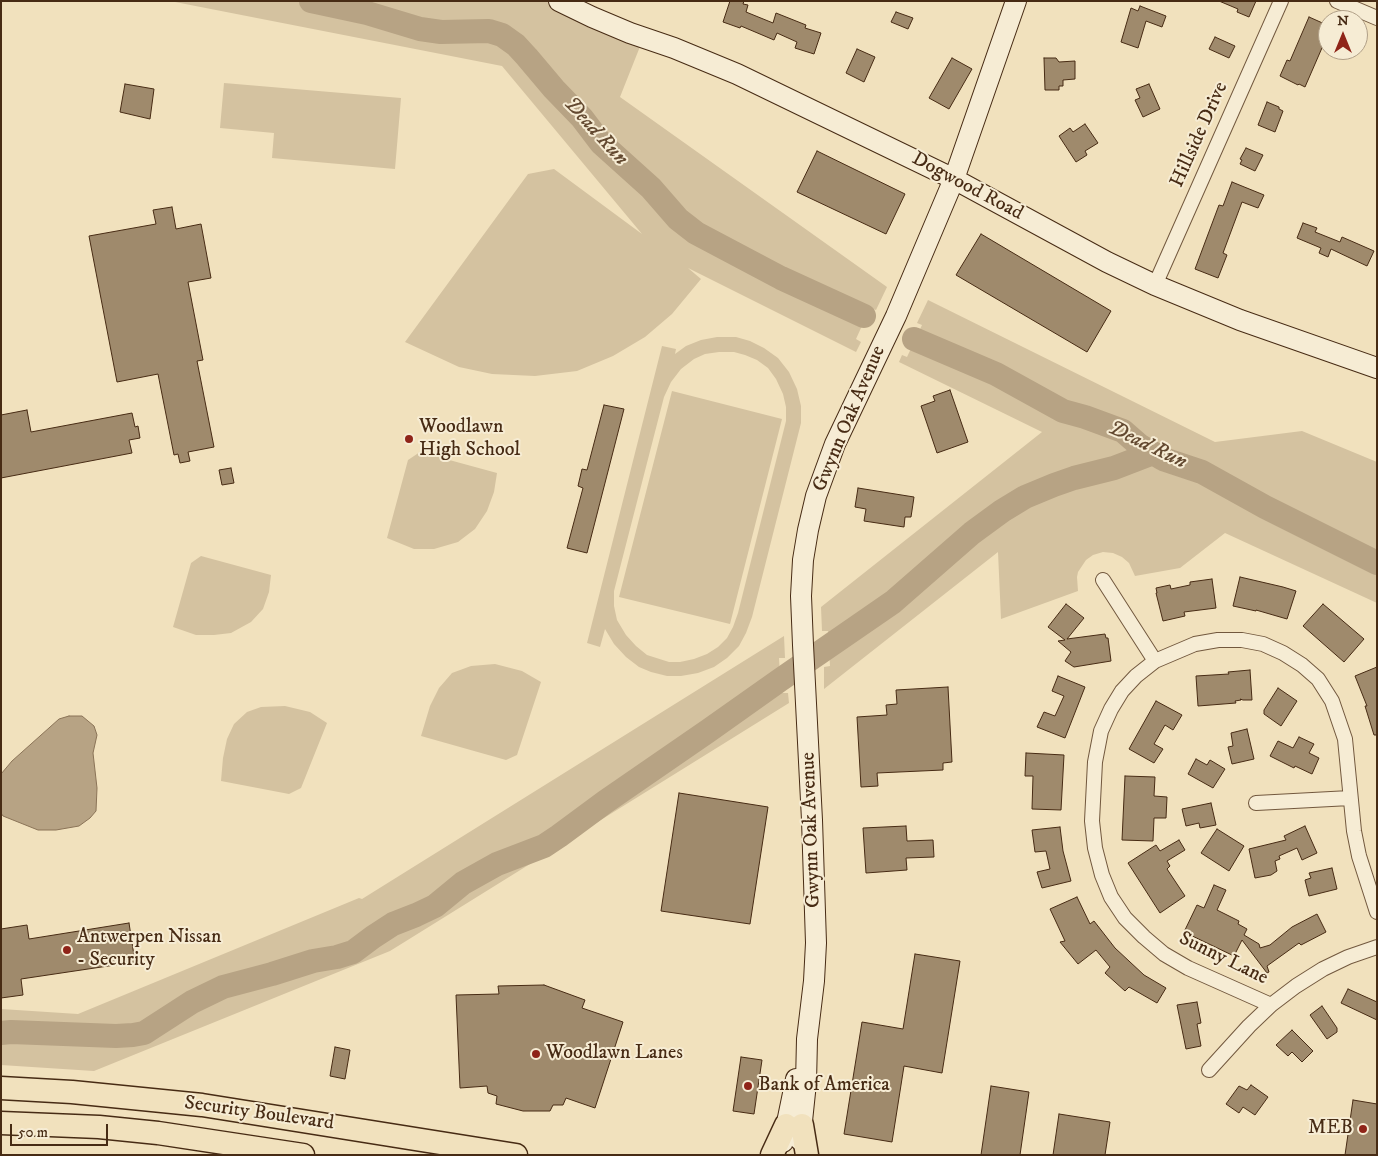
<!DOCTYPE html>
<html>
<head>
<meta charset="utf-8">
<style>
  body { margin:0 }
  #map { position:relative; width:1378px; height:1156px; overflow:hidden; background:#f1e1bd; font-family:"IM FELL DW Pica",serif }
  canvas { display:block }
  .frame { position:absolute; inset:0; border:2px solid #472b14; pointer-events:none }
  .north { position:absolute; left:1318px; top:10px; width:50px; height:50px; box-sizing:border-box; background:#f6ecd4; border:1px solid #b09f87; border-radius:50%; rotate:0deg; font-size:14px; font-weight:700; line-height:20px; text-align:center; color:#472b14 }
  .north::after { content:''; display:block; margin:auto; width:18px; height:22px; background:#8f2418; clip-path:polygon(50% 0,100% 100%,50% 72%,0 100%) }
  .scale { position:absolute; left:10px; top:1124px; width:98px; height:22px; box-sizing:border-box; border:2px solid #472b14; border-top:0; padding-left:6px; font-size:15px; line-height:18px; white-space:nowrap; color:#472b14; -webkit-text-stroke:4px #f6ecd4; paint-order:stroke }
</style>
</head>
<body>
<div id="map">
<canvas width="1378" height="1156"></canvas>
<div class="frame"></div>
<div class="north">N</div>
<div class="scale">50 m</div>
</div>
<script>
const c = document.querySelector('canvas').getContext('2d');
c.lineJoin = 'round';
function paint(path, color) { c.fillStyle = color; c.fill(path, 'evenodd'); }
const shape = rows => new Path2D(rows.map(r => 'M' + r).join(''));
function strokePath(path, color, width, dash) { c.strokeStyle = color; c.lineWidth = width; c.lineCap = dash ? 'butt' : 'round'; c.setLineDash(dash || []); c.stroke(path); }
function drawText(font, color, halo, rows, align = 'center') {
  c.font = font + ' "IM FELL DW Pica",serif'; c.lineWidth = 4; c.setLineDash([]); c.textBaseline = 'middle'; c.strokeStyle = halo; c.fillStyle = color; for (const [text, x, y, turn = 0] of rows) {
    c.save(); c.translate(x, y); c.rotate((+turn || 0) * Math.PI / 180); c.textAlign = isNaN(turn) ? turn : align; if (halo) c.strokeText(text, 0, 0); c.fillText(text, 0, 0); c.restore();
  }
}
const green = shape([
  [170,1,553,1,643,39,620,97,887,287,876,310,870,308,856,339,861,342,856,352,688,268,701,279,672,314,645,337,613,356,577,371,535,376,492,374,459,367,405,342,528,174,554,169,642,234,502,66],
  [224,83,401,98,395,169,272,158,274,133,220,128],
  [928,300,1215,442,1302,431,1377,462,1377,603,1225,533,1180,568,1135,576,1129,563,1122,557,1113,553,1103,552,1093,555,1086,560,1078,572,1077,577,1078,591,1001,619,998,552,824,689,824,667,830,666,828,631,822,631,821,607,1042,432,899,362,902,355,907,357,922,325,917,323],
  [717,337,736,337,750,341,764,348,778,358,789,372,797,389,801,406,801,423,752,617,746,633,739,646,727,658,714,667,698,673,681,676,667,676,651,672,639,667,626,657,614,644,605,629,600,647,587,643,662,346,676,349,675,354,686,346,701,340],
  [719,352,734,352,745,355,757,360,768,368,776,379,783,394,786,407,786,421,738,613,733,627,727,638,718,647,707,654,694,659,680,662,669,662,647,655,636,646,626,635,617,620,614,606,614,591,664,397,671,382,681,369,694,359,705,354],
  [672,391,782,419,730,624,619,597],
  [420,452,497,473,494,492,487,511,475,529,458,542,434,549,414,549,387,538,408,460],
  [201,556,271,575,269,592,263,609,251,622,231,633,214,635,196,635,173,627,191,563],
  [784,636,785,658,779,658,781,693,788,693,789,703,390,951,94,1071,1,1065,1,1009,78,1014,359,898,362,899],
  [495,664,522,671,541,682,517,755,506,760,421,736,430,706,439,688,452,673,471,666],
  [285,706,310,712,327,723,301,788,289,794,221,781,223,758,227,739,234,724,247,712,261,707]
]);
const water = shape([
  [69,716,82,716,94,726,97,735,93,753,97,788,96,811,90,818,79,826,56,830,38,830,3,816,1,813,1,774,12,761,59,719,69,716]
]);
const river = shape([
  [311,1,367,13,420,29,441,32,489,31,502,35,516,45,527,57,554,89,582,118,601,143,651,188,678,219,696,233,781,278,864,316],
  [914,339,996,374,1063,411,1085,417,1123,431,1139,445,1163,459,1202,472,1265,507,1377,563],
  [1,1033,11,1032,116,1036,133,1035,144,1033,192,1002,223,987,272,974,313,961,337,957,353,952,373,937,393,924,416,915,435,906,463,883,497,864,544,846,559,836,605,802,708,731,780,680,893,602,972,533,1002,511,1025,497,1054,485,1074,478,1114,468,1153,453]
]);
const building = shape([
  [730,1,744,1,743,4,748,5,746,12,773,23,776,13,806,25,805,28,821,33,814,54,795,48,797,42,777,33,774,40,741,26,740,28,723,22,730,1],
  [1219,1,1256,1,1249,17,1237,12,1238,9,1219,1],
  [1140,6,1166,16,1162,27,1146,21,1138,48,1121,42,1131,8,1138,11,1140,6],
  [896,12,913,18,908,29,891,22,896,12],
  [1309,17,1327,25,1325,31,1328,32,1328,34,1305,87,1299,84,1298,85,1280,76,1287,60,1290,61,1309,17],
  [1215,37,1235,46,1229,58,1209,49,1215,37],
  [857,49,875,57,864,82,846,73,857,49],
  [952,58,972,69,949,109,929,98,952,58],
  [1044,58,1056,58,1059,62,1075,61,1075,79,1063,80,1063,86,1059,86,1059,90,1045,90,1044,58],
  [125,84,154,89,150,119,120,112,125,84],
  [1149,84,1160,109,1143,117,1135,100,1140,98,1136,89,1149,84],
  [1267,102,1279,107,1279,109,1283,111,1275,132,1258,125,1267,102],
  [1085,124,1098,143,1085,151,1087,155,1076,162,1059,136,1070,128,1073,132,1085,124],
  [1246,148,1263,155,1255,171,1240,164,1242,160,1240,159,1246,148],
  [817,151,905,194,886,234,797,192,817,151],
  [1232,182,1264,195,1258,208,1242,202,1223,253,1227,255,1218,278,1195,269,1219,205,1223,206,1232,182],
  [172,207,176,229,201,224,211,278,188,282,203,360,197,361,214,447,188,452,190,461,180,463,178,454,174,455,158,374,117,382,89,236,156,224,153,210,172,207],
  [1303,223,1317,228,1315,232,1340,242,1342,237,1374,251,1367,266,1331,249,1328,257,1319,253,1321,248,1297,238,1303,223],
  [981,234,1111,311,1087,352,956,275,981,234],
  [950,390,968,442,937,453,921,406,935,401,933,396,950,390],
  [604,405,624,409,587,553,567,548,583,488,578,486,582,469,587,470,604,405],
  [27,410,31,432,132,413,135,427,138,426,140,438,129,440,132,453,1,478,1,415,27,410],
  [231,468,234,483,222,485,219,470,231,468],
  [858,488,914,497,911,517,905,517,904,527,864,521,866,509,855,507,858,488],
  [1240,577,1283,587,1296,591,1287,619,1256,610,1256,611,1233,606,1240,577],
  [1212,579,1216,608,1184,612,1185,616,1163,621,1156,593,1157,593,1156,588,1170,585,1171,589,1190,585,1190,582,1212,579],
  [1066,604,1084,618,1067,639,1105,634,1106,638,1108,638,1111,661,1074,667,1065,661,1071,652,1058,641,1065,640,1048,627,1066,604],
  [1323,604,1364,639,1344,662,1303,626,1323,604],
  [1377,667,1377,735,1374,735,1365,706,1367,706,1355,676,1377,667],
  [1250,670,1252,700,1243,700,1240,699,1241,700,1235,701,1236,703,1198,706,1196,676,1229,674,1228,672,1250,670],
  [1058,676,1085,687,1065,738,1037,727,1044,712,1055,716,1064,696,1052,691,1058,676],
  [948,687,952,762,943,763,943,770,877,773,878,786,861,787,857,717,887,715,886,705,897,704,896,690,948,687],
  [1278,688,1297,701,1281,726,1264,714,1264,710,1278,688],
  [1156,701,1182,715,1173,730,1165,725,1154,744,1163,749,1154,763,1129,749,1156,701],
  [1247,729,1254,759,1232,764,1228,747,1233,746,1231,733,1247,729],
  [1299,737,1314,744,1309,753,1319,758,1312,774,1295,766,1294,768,1270,756,1278,741,1293,748,1299,737],
  [1026,753,1064,755,1061,810,1032,809,1033,776,1025,776,1026,753],
  [1196,759,1207,765,1210,760,1225,769,1213,788,1188,774,1196,759],
  [1125,776,1155,777,1154,796,1167,797,1166,818,1154,818,1153,841,1122,840,1125,776],
  [679,793,768,807,750,924,661,911,679,793],
  [1211,803,1216,825,1200,828,1199,823,1186,826,1182,809,1211,803],
  [906,826,907,841,933,840,934,857,906,858,907,870,866,873,863,828,906,826],
  [1305,826,1317,853,1302,860,1297,848,1279,856,1280,859,1275,861,1277,871,1271,875,1255,878,1249,849,1286,840,1284,836,1305,826],
  [1060,827,1063,851,1071,881,1042,888,1037,872,1050,869,1046,851,1035,852,1032,830,1060,827],
  [1217,829,1244,846,1229,871,1201,853,1217,829],
  [1179,840,1185,850,1167,861,1170,866,1167,869,1185,896,1160,913,1128,863,1156,845,1160,851,1179,840],
  [1332,868,1337,889,1309,896,1305,880,1311,878,1309,873,1332,868],
  [1214,885,1226,890,1217,910,1239,921,1238,924,1247,929,1244,935,1259,944,1260,948,1270,945,1292,927,1317,914,1326,932,1301,945,1299,943,1267,966,1269,972,1267,973,1242,940,1234,956,1184,932,1197,905,1204,908,1214,885],
  [1077,897,1090,924,1094,921,1115,948,1144,975,1166,988,1157,1003,1129,987,1125,991,1105,973,1110,967,1096,950,1078,964,1060,942,1065,941,1050,909,1077,897],
  [129,923,135,962,21,979,23,995,1,998,1,929,27,925,29,939,129,923],
  [915,954,960,961,942,1073,904,1066,892,1142,844,1134,862,1022,903,1029,915,954],
  [544,985,585,1000,582,1008,623,1022,595,1108,566,1098,563,1105,553,1105,550,1111,523,1111,496,1104,497,1096,488,1093,487,1086,460,1088,456,995,499,994,498,986,544,985],
  [1348,989,1377,1002,1377,1020,1341,1003,1348,989],
  [1197,1002,1201,1023,1197,1024,1201,1046,1186,1049,1177,1005,1197,1002],
  [1322,1006,1337,1028,1337,1032,1327,1039,1310,1015,1322,1006],
  [1292,1030,1313,1051,1302,1062,1292,1052,1288,1056,1276,1045,1292,1030],
  [335,1047,350,1050,345,1079,330,1076,335,1047],
  [741,1057,762,1060,754,1114,733,1111,741,1057],
  [1251,1085,1268,1097,1255,1115,1243,1107,1239,1113,1226,1104,1239,1086,1247,1090,1251,1085],
  [991,1086,1029,1092,1020,1155,981,1155,991,1086],
  [1353,1100,1377,1104,1377,1155,1345,1155,1353,1100],
  [1059,1114,1110,1122,1105,1155,1053,1155,1059,1114]
]);
const street = shape([
  [1337,1,1377,18],
  [1155,285,1281,1],
  [1103,580,1155,661],
  [1256,803,1350,798],
  [1271,1005,1188,968,1164,954,1144,937,1125,918,1111,897,1102,875,1095,848,1092,821,1095,762,1101,731,1111,709,1122,691,1136,676,1155,661,1195,644,1218,640,1242,640,1263,644,1283,653,1302,665,1318,679,1332,701,1345,739,1354,831,1359,856,1377,912],
  [1209,1070,1249,1026,1271,1005,1296,986,1323,969,1348,957,1377,947]
]);
const secondary = shape([
  [559,1,592,17,630,33,674,48,737,74,954,179,1107,262,1155,285,1240,320,1377,368],
  [800,1140,806,1083,807,1039,814,981,816,943,812,820,803,645,801,596,803,560,808,530,816,496,835,444,896,316,954,179,1016,1],
  [783,1142,796,1079]
]);
const primary = shape([
  [1,1088,72,1092,202,1105,516,1155],
  [1,1123,99,1127,158,1133,303,1155],
  [802,1125,807,1155],
  [772,1155,786,1125]
]);
const markers = [
  [409,439,5,"#8f2418"],
  [67,950,5,"#8f2418"],
  [536,1054,5,"#8f2418"],
  [748,1086,5,"#8f2418"],
  [1363,1129,5,"#8f2418"]
];
const streetNames = [
  ["Hillside Drive",1200,135,-66],
  ["Dogwood Road",967,187,28],
  ["Gwynn Oak Avenue",850,419,-67],
  ["Gwynn Oak Avenue",812,830,-92],
  ["Sunny Lane",1223,959,26],
  ["Security Boulevard",259,1114,8]
];
const poiNames = [
  ["Woodlawn",419,428],
  ["High School",419,451],
  ["Antwerpen Nissan",77,938],
  ["- Security",77,961],
  ["Woodlawn Lanes",546,1054],
  ["Bank of America",758,1086],
  ["MEB",1353,1129,"right"]
];
const waterNames = [
  ["Dead Run",595,132,48],
  ["Dead Run",1147,446,26]
];
paint(green, '#d4c2a0');
paint(water, '#b7a384');
strokePath(water, '#8a7357', 1);
strokePath(river, '#b7a384', 24);
paint(building, '#9f8a6c');
strokePath(building, '#472b14', 1);
strokePath(street, '#72583e', 16);
strokePath(secondary, '#472b14', 22);
strokePath(primary, '#472b14', 25);
strokePath(street, '#f6ecd4', 14);
strokePath(secondary, '#f6ecd4', 20);
strokePath(primary, '#f1e1bd', 22);
for (const [x, y, r, color] of markers) { const dot = new Path2D(); dot.arc(x, y, r, 0, 2 * Math.PI); c.fillStyle = color; c.fill(dot); strokePath(dot, '#f6ecd4', 2); }
drawText('20px', '#472b14', '#f6ecd4', streetNames);
drawText('20px', '#472b14', '#f6ecd4', poiNames, 'left');
drawText('italic 21px', '#634930', '#f6ecd4', waterNames);
</script>
</body>
</html>
